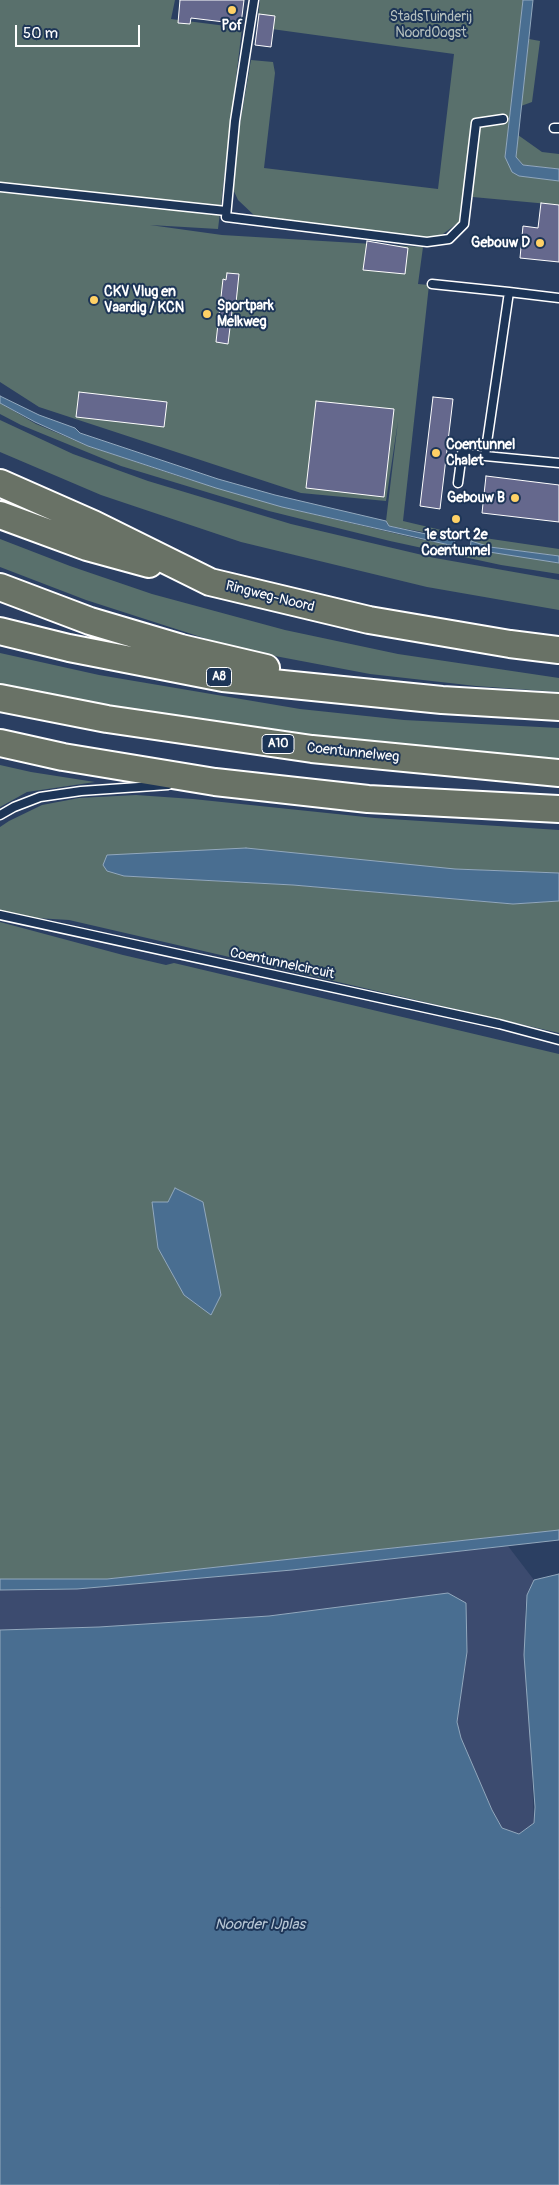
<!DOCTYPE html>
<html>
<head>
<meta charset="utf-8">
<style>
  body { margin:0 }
  #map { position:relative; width:559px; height:2185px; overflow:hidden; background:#2b3f62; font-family:Pangolin,sans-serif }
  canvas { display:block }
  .scale { position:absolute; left:15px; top:25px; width:125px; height:22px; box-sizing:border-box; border:2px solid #fff; border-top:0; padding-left:6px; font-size:15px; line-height:18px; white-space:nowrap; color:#fff; -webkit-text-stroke:4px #1d3557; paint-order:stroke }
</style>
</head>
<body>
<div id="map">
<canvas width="559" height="2185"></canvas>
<div class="scale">50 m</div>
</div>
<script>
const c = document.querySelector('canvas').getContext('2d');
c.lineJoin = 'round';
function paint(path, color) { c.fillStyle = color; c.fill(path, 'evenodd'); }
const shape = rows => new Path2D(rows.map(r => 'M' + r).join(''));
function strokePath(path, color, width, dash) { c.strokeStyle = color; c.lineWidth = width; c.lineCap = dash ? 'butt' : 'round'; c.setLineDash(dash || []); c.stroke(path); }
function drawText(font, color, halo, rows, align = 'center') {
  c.font = font + ' Pangolin,sans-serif'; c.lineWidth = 4; c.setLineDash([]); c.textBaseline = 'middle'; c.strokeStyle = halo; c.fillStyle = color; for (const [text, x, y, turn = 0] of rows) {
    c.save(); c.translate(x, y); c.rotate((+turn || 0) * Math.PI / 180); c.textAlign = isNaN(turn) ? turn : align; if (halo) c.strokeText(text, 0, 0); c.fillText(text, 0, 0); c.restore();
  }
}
const built = shape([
  [508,1546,534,1580,527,1595,525,1610,534,1823,519,1834,502,1828,492,1810,461,1738,457,1722,467,1652,448,1593,269,1616,99,1627,0,1630,0,1590,77,1589,292,1570]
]);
const green = shape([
  [0,0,175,0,171,19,242,28,218,229,150,225,222,235,423,247,418,284,429,285,403,521,441,530,440,535,389,526,386,521,398,421,386,501,301,493,39,407,0,382],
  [260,0,523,0,505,157,519,176,559,181,559,205,462,196,459,222,443,234,431,238,256,217,238,200,231,185,231,176,251,60,273,62,275,73,264,168,438,189,454,54,257,27],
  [529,39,540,41,532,102,521,106],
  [518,135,542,152,559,154,559,169,523,165,516,157],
  [0,403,36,424,88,446,184,478,282,507,419,539,559,563,559,574,501,565,390,541,269,511,121,466,21,425,0,414],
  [0,420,73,454,148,481,291,524,435,558,559,580,559,610,427,587,241,542,101,495,0,452],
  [471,536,559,549,559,556,490,547,471,541],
  [0,539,70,566,152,594,285,630,398,654,559,678,559,692,476,686,370,674,238,649,86,600,0,567],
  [0,653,99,675,300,709,404,720,559,728,559,760,441,752,178,719,6,687,0,686],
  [0,765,31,772,95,782,27,792,0,807],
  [136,795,193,799,375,818,559,830,559,873,455,869,124,876,293,885,513,904,559,901,559,1033,69,920,19,917,0,911,0,827,9,821,42,805,79,798],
  [0,922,123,955,166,965,174,963,559,1054,559,1530,107,1579,0,1579]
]);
const water = shape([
  [523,0,533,0,516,157,523,165,559,169,559,181,519,176,512,172,505,157,523,0],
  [0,396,39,415,75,428,80,433,218,479,275,495,386,521,389,526,426,534,440,535,441,530,456,533,454,546,282,507,216,488,88,446,35,422,0,403,0,396],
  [471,541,490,547,559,556,559,563,470,549,471,541],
  [246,848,455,869,559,873,559,901,513,904,293,885,124,876,107,871,103,865,107,855,246,848],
  [175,1188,203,1202,221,1295,211,1315,184,1295,158,1248,152,1202,168,1202,175,1188],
  [559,1530,559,1540,292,1570,77,1589,0,1590,0,1579,107,1579,559,1530],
  [559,1574,559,2185,0,2185,0,1630,99,1627,269,1616,448,1593,466,1603,467,1652,457,1722,461,1738,492,1810,502,1828,519,1834,534,1823,535,1807,524,1655,527,1595,534,1580,559,1574]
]);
const building = shape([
  [180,0,244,0,241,24,191,18,190,24,178,23,180,0],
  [259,14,275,16,271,47,255,45,259,14],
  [541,203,559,205,559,262,520,258,523,226,538,228,541,203],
  [367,241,408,248,405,274,363,270,367,241],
  [227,273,239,274,236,303,233,303,228,344,216,342,223,279,226,280,227,273],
  [79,392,167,402,164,427,76,417,79,392],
  [433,397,453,399,440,509,420,506,433,397],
  [316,401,394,409,384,497,306,488,316,401],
  [486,476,559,485,559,522,482,513,486,476]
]);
const service = shape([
  [254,0,235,121,226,217,427,242,449,239,464,224,476,123,503,119],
  [554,128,559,128],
  [0,187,226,211],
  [432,284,509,292],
  [485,456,559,463],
  [458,483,462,453,485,456,509,292,559,298],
  [0,815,14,807,40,797,81,791,168,785],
  [0,915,499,1024,559,1040]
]);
const motorway = shape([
  [0,483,93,524,210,582,369,620,510,644,559,650],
  [0,515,87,547,149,564],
  [0,587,90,621,181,648,266,668],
  [0,631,69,648,223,678,442,700,559,707],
  [0,698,107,719,312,749,559,773],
  [0,743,63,757,215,782,368,799,559,809]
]);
const markers = [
  [232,10,5,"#ffd166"],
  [540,243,5,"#ffd166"],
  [94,300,5,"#ffd166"],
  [207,314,5,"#ffd166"],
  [436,453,5,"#ffd166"],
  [515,498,5,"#ffd166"],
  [456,519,5,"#ffd166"]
];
const shields = [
  [219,677,25],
  [278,744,32]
];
const shieldNames = [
  ["A8",219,677],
  ["A10",278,744]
];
const parkNames = [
  ["StadsTuinderij",431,17],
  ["NoordOogst",431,33]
];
const poiNames = [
  ["Pof",232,26,"center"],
  ["Gebouw D",530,243,"right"],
  ["CKV Vlug en",104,292],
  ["Vaardig / KCN",104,308],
  ["Sportpark",217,306],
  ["Melkweg",217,322],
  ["Coentunnel",446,445],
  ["Chalet",446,461],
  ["Gebouw B",505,498,"right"],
  ["1e stort 2e",456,535,"center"],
  ["Coentunnel",456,551,"center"]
];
const streetNames = [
  ["Ringweg-Noord",270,597,14],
  ["Coentunnelweg",353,753,6],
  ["Coentunnelcircuit",282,964,12]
];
const waterNames = [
  ["Noorder IJplas",260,1925]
];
paint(built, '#3c4b6f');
paint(green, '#59706c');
paint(water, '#496e91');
strokePath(water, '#92a8bd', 1);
paint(building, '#65688d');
strokePath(building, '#fff', 1);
strokePath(service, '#fff', 11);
strokePath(motorway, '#fff', 30);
strokePath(service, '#1d3557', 8);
strokePath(motorway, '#697266', 26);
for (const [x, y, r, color] of markers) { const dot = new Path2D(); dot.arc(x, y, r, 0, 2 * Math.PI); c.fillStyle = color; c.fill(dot); strokePath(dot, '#1d3557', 2); }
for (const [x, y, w] of shields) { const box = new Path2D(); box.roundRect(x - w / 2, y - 9.5, w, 19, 4); c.fillStyle = '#1d3557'; c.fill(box); strokePath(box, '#fff', 1); }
drawText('bold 12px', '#fff', null, shieldNames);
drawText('14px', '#b4bfbd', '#1d3557', parkNames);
drawText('bold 14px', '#fff', '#1d3557', poiNames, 'left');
drawText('14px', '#fff', '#1d3557', streetNames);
drawText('italic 15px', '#b6c5d3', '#1d3557', waterNames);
</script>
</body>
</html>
